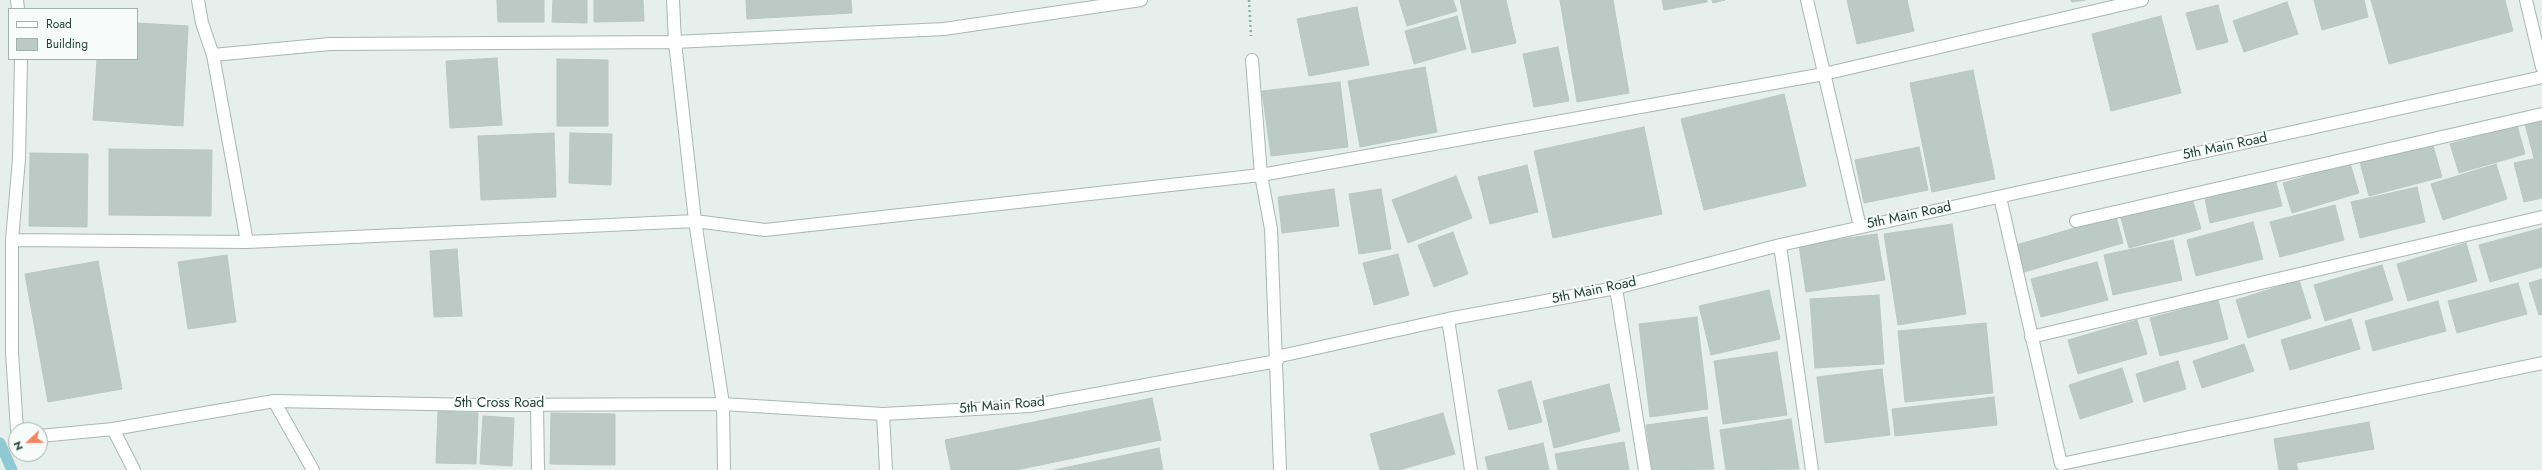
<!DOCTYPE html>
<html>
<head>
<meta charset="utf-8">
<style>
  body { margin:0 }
  #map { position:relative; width:2542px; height:470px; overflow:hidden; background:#e6efeb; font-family:Jost,sans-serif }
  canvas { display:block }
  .legend { position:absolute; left:8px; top:8px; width:130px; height:52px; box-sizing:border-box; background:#f7fbf9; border:1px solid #a3b1ad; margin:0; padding:5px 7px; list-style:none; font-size:12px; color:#24423a }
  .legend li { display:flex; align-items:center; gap:8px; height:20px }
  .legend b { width:20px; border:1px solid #a3b1ad }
  .north { position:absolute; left:8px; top:422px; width:40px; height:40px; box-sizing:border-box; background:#f7fbf9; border:1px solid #a3b1ad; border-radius:50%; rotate:248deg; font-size:11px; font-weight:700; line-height:16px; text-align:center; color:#24423a }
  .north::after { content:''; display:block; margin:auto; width:14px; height:18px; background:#f4845f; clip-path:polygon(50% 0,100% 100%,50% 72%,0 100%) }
</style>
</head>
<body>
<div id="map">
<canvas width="2542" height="470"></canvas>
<ul class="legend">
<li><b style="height:5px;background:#fff"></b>Road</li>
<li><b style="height:11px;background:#bbcac4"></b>Building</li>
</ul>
<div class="north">N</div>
</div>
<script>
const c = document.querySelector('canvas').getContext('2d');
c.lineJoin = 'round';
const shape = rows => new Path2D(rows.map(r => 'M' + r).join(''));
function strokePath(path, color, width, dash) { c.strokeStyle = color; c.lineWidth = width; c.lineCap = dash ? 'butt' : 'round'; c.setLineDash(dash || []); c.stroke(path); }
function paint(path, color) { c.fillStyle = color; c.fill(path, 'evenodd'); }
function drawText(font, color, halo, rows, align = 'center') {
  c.font = font + ' Jost,sans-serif'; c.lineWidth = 4; c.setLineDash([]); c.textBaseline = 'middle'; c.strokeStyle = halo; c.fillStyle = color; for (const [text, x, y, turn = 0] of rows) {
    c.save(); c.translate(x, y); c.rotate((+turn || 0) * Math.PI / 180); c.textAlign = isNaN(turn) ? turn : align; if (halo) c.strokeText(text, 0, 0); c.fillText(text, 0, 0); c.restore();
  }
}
const stream = shape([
  [0,443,12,470]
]);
const building = shape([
  [497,0,544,0,544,22,498,22,497,0],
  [553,0,587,0,587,23,552,22,553,0],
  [594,0,643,0,644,21,594,22,594,0],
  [746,0,851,0,852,13,747,19,746,0],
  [1399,0,1453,0,1457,11,1407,26,1399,0],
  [1460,0,1506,0,1516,43,1472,53,1460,0],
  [1560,0,1613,0,1629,93,1577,102,1560,0],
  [1662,0,1707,0,1707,2,1664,10,1662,0],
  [1712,0,1725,0,1713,3,1712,0],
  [1847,0,1907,0,1914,31,1857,44,1847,0],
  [2071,0,2085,0,2072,2,2071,0],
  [2314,0,2364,0,2368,17,2322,30,2314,0],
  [2371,0,2505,0,2513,31,2389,64,2371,0],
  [2287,2,2298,34,2244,52,2233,21,2287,2],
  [2218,5,2228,42,2197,50,2186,13,2218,5],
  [1357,7,1369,65,1309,76,1297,19,1357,7],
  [1457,16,1466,49,1414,64,1405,31,1457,16],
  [2161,16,2181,93,2111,111,2092,34,2161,16],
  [137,23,188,26,183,126,93,120,97,59,137,59,137,23],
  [1558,47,1569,101,1534,107,1523,54,1558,47],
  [497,58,502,125,450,128,446,61,497,58],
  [557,59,608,60,608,126,557,126,557,59],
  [1425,67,1437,132,1360,147,1348,81,1425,67],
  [1973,70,1995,179,1932,192,1910,83,1973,70],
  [1340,82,1348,147,1271,156,1262,91,1340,82],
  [1784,94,1806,186,1704,210,1681,119,1784,94],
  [2542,120,2542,156,2534,158,2525,124,2542,120],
  [2517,125,2525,154,2459,173,2450,144,2517,125],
  [1644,127,1662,214,1553,238,1534,151,1644,127],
  [554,133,556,197,481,200,478,136,554,133],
  [570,133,612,134,611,185,569,183,570,133],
  [2432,142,2442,177,2369,196,2360,162,2432,142],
  [1919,147,1928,190,1864,203,1855,160,1919,147],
  [109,149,212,150,211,216,109,215,109,149],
  [30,153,88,154,87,227,29,226,30,153],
  [2542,157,2542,198,2524,202,2514,163,2542,157],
  [2350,163,2359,193,2292,213,2283,183,2350,163],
  [2496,164,2507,199,2443,220,2431,184,2496,164],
  [1527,165,1538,212,1490,224,1478,177,1527,165],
  [1456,176,1472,218,1408,243,1392,200,1456,176],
  [2276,182,2282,206,2210,223,2205,198,2276,182],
  [2417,187,2425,222,2360,238,2351,202,2417,187],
  [1334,189,1339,226,1282,233,1278,197,1334,189],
  [1381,189,1391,249,1359,254,1349,194,1381,189],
  [2192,198,2201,229,2129,248,2121,218,2192,198],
  [2335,205,2344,240,2280,257,2270,222,2335,205],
  [2116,216,2123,243,2024,272,2016,245,2116,216],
  [2253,222,2263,259,2196,276,2187,240,2253,222],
  [1952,224,1966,314,1898,325,1884,234,1952,224],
  [2542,228,2542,267,2490,282,2479,245,2542,228],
  [1453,232,1468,274,1434,287,1418,245,1453,232],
  [1877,234,1885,280,1806,292,1799,245,1877,234],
  [2173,240,2182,280,2113,295,2104,255,2173,240],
  [2466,243,2477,281,2408,301,2397,264,2466,243],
  [457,249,462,316,434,317,430,251,457,249],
  [1398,254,1409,295,1374,305,1363,263,1398,254],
  [227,255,236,322,188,329,178,262,227,255],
  [98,261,122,389,48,402,25,274,98,261],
  [2097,262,2108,300,2041,317,2031,279,2097,262],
  [2382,265,2393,300,2325,321,2314,285,2382,265],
  [2542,279,2542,314,2539,315,2529,283,2542,279],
  [2299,280,2311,318,2248,338,2236,300,2299,280],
  [2518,283,2527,314,2457,333,2448,301,2518,283],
  [1769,290,1780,339,1711,355,1699,306,1769,290],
  [1879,295,1884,364,1815,368,1810,299,1879,295],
  [2218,300,2228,339,2160,356,2150,318,2218,300],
  [2438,301,2446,331,2373,351,2365,321,2438,301],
  [1697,317,1708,409,1650,417,1639,324,1697,317],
  [2351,319,2360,349,2290,370,2281,340,2351,319],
  [2137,320,2147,354,2078,374,2068,340,2137,320],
  [1986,323,1993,393,1905,402,1898,331,1986,323],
  [2244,344,2254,371,2202,388,2193,361,2244,344],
  [1777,352,1787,415,1723,424,1714,361,1777,352],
  [2178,361,2186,389,2144,402,2136,374,2178,361],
  [2122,368,2133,402,2080,419,2069,385,2122,368],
  [1882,369,1890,435,1825,443,1817,377,1882,369],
  [1531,381,1542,422,1509,430,1498,390,1531,381],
  [1609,384,1620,431,1554,448,1543,401,1609,384],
  [1994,397,1997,425,1895,436,1892,409,1994,397],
  [1152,398,1161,440,1016,470,951,470,945,440,1152,398],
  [438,411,478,413,476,464,436,463,438,411],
  [551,413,615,414,615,465,550,464,551,413],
  [1443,413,1455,454,1399,470,1380,470,1370,434,1443,413],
  [483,416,514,418,512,466,480,464,483,416],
  [1707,417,1714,469,1652,470,1646,425,1707,417],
  [1791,419,1799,469,1726,470,1720,430,1791,419],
  [2369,422,2374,449,2296,463,2298,470,2279,470,2274,439,2369,422],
  [1624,442,1629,470,1558,470,1555,454,1624,442],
  [1543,443,1549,470,1488,470,1485,457,1543,443],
  [1159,448,1163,470,1054,470,1159,448]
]);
const path = shape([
  [1249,0,1251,36]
]);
const street = shape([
  [17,0,18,9],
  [198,0,202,23,213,55,330,44,675,42,944,29,1141,0],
  [673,0,675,42,695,221,723,404,724,470],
  [1807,0,1860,227],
  [2526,0,2542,67],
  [213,55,247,242,695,221,765,230,1261,175,1824,74,2142,0],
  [21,59,19,159,12,240,247,242],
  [1252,60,1261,175,1271,229,1280,470],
  [2000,197,2061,464,2542,363],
  [2076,221,2542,114],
  [12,240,12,352,17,430],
  [1780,245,1812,470],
  [1616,288,1645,470],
  [1448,319,1471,470],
  [2031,337,2542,217],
  [1276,357,1448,319,1616,288,1780,245,2542,77],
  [274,401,313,470],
  [537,404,538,470],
  [883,414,886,470],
  [113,429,134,470],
  [40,436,113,429,274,401,479,405,723,404,883,414,1030,406,1277,361]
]);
const streetNames = [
  ["5th Main Road",2225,147,-12],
  ["5th Main Road",1909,216,-12],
  ["5th Main Road",1594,291,-12],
  ["5th Cross Road",499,404],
  ["5th Main Road",1002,406,-5]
];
strokePath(stream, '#8ec9d4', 11);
paint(building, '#bbcac4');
strokePath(building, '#b8c9c2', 1);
strokePath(street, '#a8b8b2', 14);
strokePath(path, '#86b3a5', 2.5, [2, 3]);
strokePath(street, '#fff', 12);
drawText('14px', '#24423a', '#f7fbf9', streetNames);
</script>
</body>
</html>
